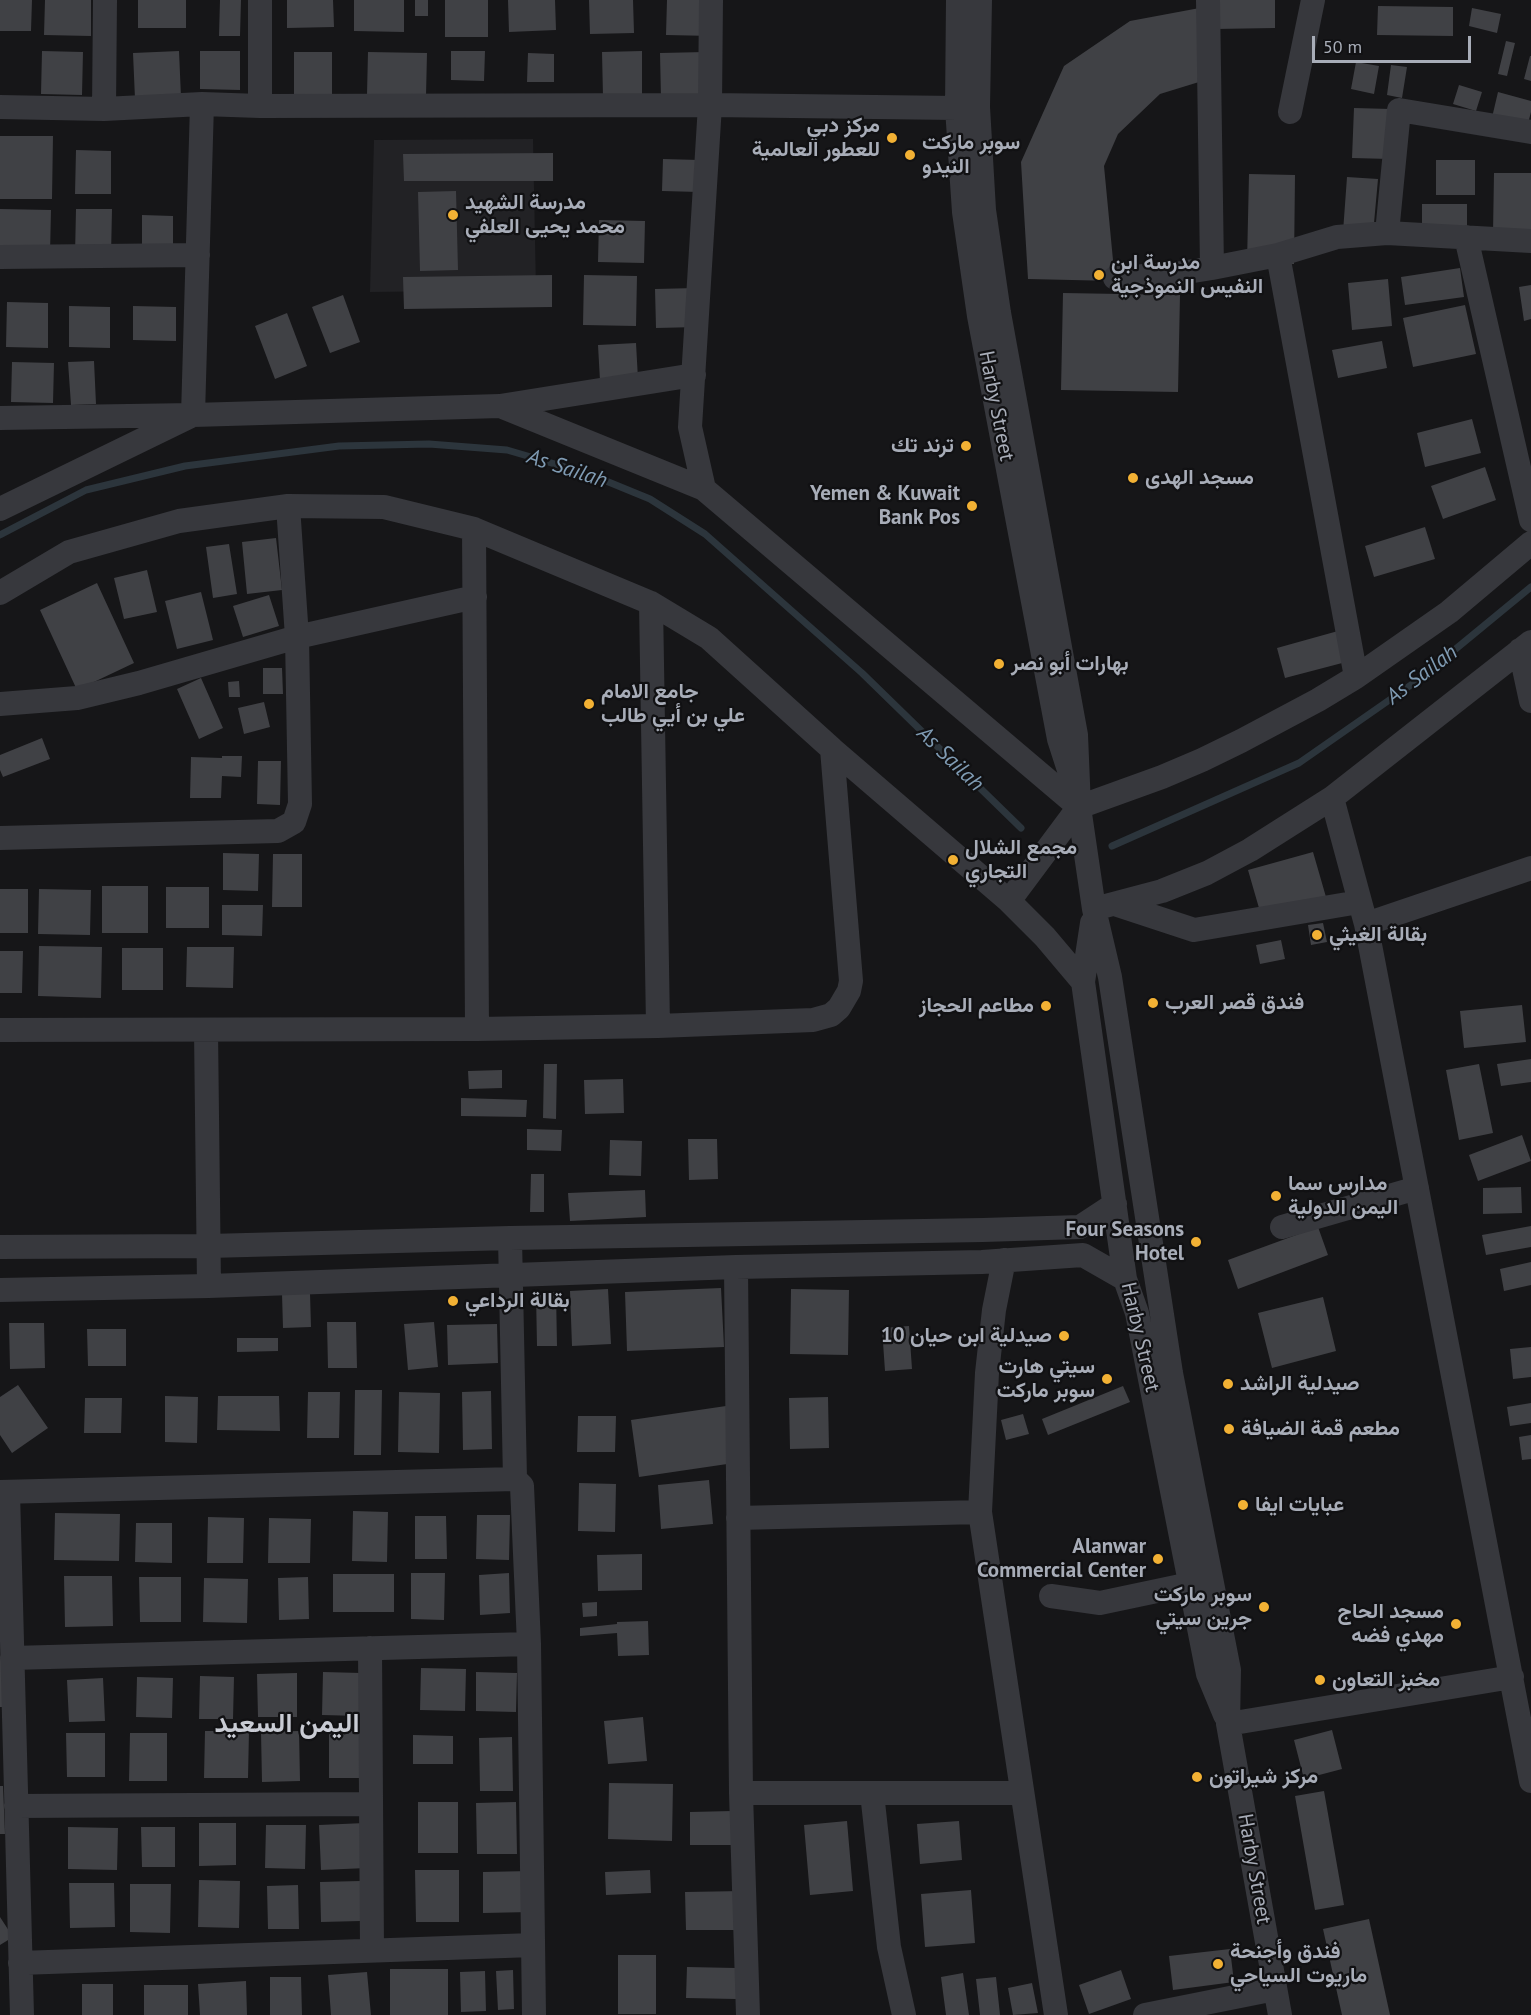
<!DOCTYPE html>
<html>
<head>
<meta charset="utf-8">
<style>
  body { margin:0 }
  #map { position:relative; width:1531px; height:2015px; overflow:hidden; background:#161618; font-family:"PT Sans",sans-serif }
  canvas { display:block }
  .scale { position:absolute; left:1312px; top:36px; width:159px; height:27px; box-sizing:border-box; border:3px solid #a8adb8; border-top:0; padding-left:8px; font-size:18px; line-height:21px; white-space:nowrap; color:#a8adb8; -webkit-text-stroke:4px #111113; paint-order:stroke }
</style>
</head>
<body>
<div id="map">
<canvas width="1531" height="2015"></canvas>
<div class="scale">50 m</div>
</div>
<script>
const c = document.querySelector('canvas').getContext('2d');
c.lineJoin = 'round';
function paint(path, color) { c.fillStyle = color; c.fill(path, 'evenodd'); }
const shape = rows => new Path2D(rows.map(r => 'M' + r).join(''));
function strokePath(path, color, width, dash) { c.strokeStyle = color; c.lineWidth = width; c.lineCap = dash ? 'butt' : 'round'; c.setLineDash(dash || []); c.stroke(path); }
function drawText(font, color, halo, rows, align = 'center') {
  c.font = font + ' "PT Sans",Vazirmatn,sans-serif'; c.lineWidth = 4.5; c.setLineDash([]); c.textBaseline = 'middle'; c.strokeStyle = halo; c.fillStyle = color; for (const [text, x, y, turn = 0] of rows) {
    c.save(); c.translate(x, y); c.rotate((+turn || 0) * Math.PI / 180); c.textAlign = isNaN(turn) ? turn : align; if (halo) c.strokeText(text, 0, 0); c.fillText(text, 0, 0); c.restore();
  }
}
const built = shape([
  [533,139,536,290,370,292,374,140]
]);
const stream = shape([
  [0,535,86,490,185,466,339,446,429,444,507,450,589,474,650,499,705,534,862,673,1021,828],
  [1112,846,1299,763,1418,680,1531,587]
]);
const building = shape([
  [0,0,32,0,31,31,0,31],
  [45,0,91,0,91,36,44,35],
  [138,0,186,0,186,28,138,28],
  [220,0,241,0,240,36,219,36],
  [287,0,333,0,334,27,287,28],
  [354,0,404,0,404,32,354,31],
  [415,0,428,0,428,16,415,16],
  [445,0,488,0,488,37,445,37],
  [508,0,555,0,556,30,509,32],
  [589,0,633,0,634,33,590,34],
  [667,0,713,0,712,36,666,35],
  [1215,0,1275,0,1275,28,1215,29],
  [1378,6,1453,7,1453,36,1377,35],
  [1205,7,1212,78,1160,94,1118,134,1104,166,1115,281,1028,279,1021,162,1064,66,1130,21],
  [1472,8,1501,14,1497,33,1469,26],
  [1506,41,1515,43,1507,76,1498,74],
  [42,51,83,52,82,95,41,94],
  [179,51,181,97,135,99,133,53],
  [200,51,240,51,240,90,200,89],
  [451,51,485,51,484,81,451,80],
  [642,51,642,97,603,97,602,52],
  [294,52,332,52,332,97,294,97],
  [368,52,427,53,426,96,367,94],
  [705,52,706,98,661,99,660,53],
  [528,53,554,54,554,82,527,82],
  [1530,56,1531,56,1531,81,1524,79],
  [1356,62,1379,66,1374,94,1351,89],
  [1391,65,1407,67,1402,98,1387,95],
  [1459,85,1482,92,1476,111,1453,104],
  [1498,92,1531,101,1531,112,1525,135,1490,126],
  [1354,108,1391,109,1390,159,1352,158],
  [0,136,53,136,52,199,0,199],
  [76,150,111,151,111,194,75,194],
  [553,153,553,181,404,181,403,154],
  [663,159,699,160,699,192,662,191],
  [1436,160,1475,160,1475,195,1436,195],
  [1494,173,1531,173,1531,234,1493,233],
  [1249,174,1295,175,1294,264,1247,263],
  [1347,177,1378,179,1373,234,1343,232],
  [456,191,458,270,420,271,418,192],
  [1422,204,1467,204,1467,236,1422,235],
  [0,209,51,210,50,254,0,253],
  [76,209,112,209,111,256,75,255],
  [142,215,173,216,173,252,142,251],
  [599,220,645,221,644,263,598,262],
  [1460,268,1464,297,1405,305,1401,277],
  [552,275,552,307,404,309,403,277],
  [584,275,637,276,636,326,583,325],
  [1388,279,1392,326,1352,330,1348,283],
  [1531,285,1531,319,1524,321,1519,287],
  [696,288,698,327,656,328,655,289],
  [1063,293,1180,295,1178,392,1061,390],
  [343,295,360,342,330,353,312,307],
  [7,302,48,303,48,348,6,347],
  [1465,305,1476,354,1413,367,1403,318],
  [69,306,110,307,110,348,69,347],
  [133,306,176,307,176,341,133,340],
  [287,313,307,366,275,379,255,326],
  [1382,341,1387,368,1338,378,1332,350],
  [636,343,638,379,600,381,598,345],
  [94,361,96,404,71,405,68,362],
  [12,362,54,363,53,403,11,402],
  [1472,419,1481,453,1425,467,1417,433],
  [1485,467,1496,500,1443,519,1431,486],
  [1425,527,1435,559,1374,577,1365,546],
  [276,538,282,590,247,594,242,542],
  [229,544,237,594,213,598,206,547],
  [147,570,157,612,124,619,114,578],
  [97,583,134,663,77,690,40,610],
  [201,592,213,640,177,649,165,601],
  [269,595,279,626,243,637,233,606],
  [1338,631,1346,662,1285,678,1277,648],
  [263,668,282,668,283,694,263,694],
  [201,678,223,728,199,739,177,689],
  [239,681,240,697,229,697,228,682],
  [264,702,270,727,244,734,238,708],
  [42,738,50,759,3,777,0,770,0,755],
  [222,756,242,756,241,777,222,776,221,798,190,798,191,757,222,758],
  [258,761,281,761,280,805,257,804],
  [1313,852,1326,897,1261,915,1248,870],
  [223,853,259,854,258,891,223,890],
  [273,854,302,854,302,907,272,907],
  [102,886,148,886,148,933,102,933],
  [166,887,209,887,209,928,166,928],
  [0,889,28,889,28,933,0,933],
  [39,889,91,890,90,935,38,934],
  [222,905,263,905,262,936,222,935],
  [1323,923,1327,942,1311,945,1308,925],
  [1281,940,1285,959,1260,964,1256,945],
  [39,946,102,947,101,998,38,996],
  [187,947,234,947,233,988,186,987],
  [122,948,163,948,163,990,122,990],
  [0,951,23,951,22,993,0,993],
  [1522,1005,1526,1042,1464,1048,1460,1011],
  [1531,1059,1531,1082,1501,1086,1497,1064],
  [544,1064,557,1064,556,1119,543,1118],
  [1479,1064,1493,1133,1459,1140,1446,1070],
  [502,1070,502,1088,469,1089,468,1071],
  [623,1079,624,1113,585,1114,584,1080],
  [461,1098,527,1100,526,1117,461,1116],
  [527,1129,562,1130,561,1151,527,1150],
  [1522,1135,1531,1161,1478,1181,1469,1155],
  [688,1139,717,1139,718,1179,689,1180],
  [610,1140,642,1141,641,1176,609,1175],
  [531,1174,544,1174,544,1212,530,1212],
  [1521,1187,1522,1213,1483,1214,1483,1188],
  [645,1190,646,1217,570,1221,568,1193],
  [1531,1226,1531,1247,1486,1255,1482,1235],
  [1318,1227,1328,1255,1238,1289,1228,1260],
  [1531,1262,1531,1285,1504,1291,1500,1269],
  [721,1288,724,1347,627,1351,625,1292],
  [608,1289,611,1344,572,1346,570,1291],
  [791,1289,849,1290,848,1355,790,1354],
  [556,1292,557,1346,537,1346,536,1293],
  [310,1293,311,1327,283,1328,282,1294],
  [1323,1297,1336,1351,1272,1368,1258,1313],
  [327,1322,356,1322,357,1368,328,1368],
  [434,1322,438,1367,408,1370,404,1324],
  [9,1323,44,1323,45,1368,10,1369],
  [497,1324,498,1363,448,1365,447,1325],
  [909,1326,912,1369,885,1371,882,1328],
  [87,1329,126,1329,126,1366,88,1366],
  [237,1338,278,1338,278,1351,237,1352],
  [1531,1347,1531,1377,1513,1379,1510,1349],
  [18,1385,48,1428,12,1453,0,1435,0,1397],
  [1123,1386,1130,1402,1048,1435,1042,1419],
  [355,1390,382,1390,381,1455,354,1455],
  [491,1391,492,1449,463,1450,462,1392],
  [308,1392,340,1392,339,1438,307,1438],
  [399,1392,440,1393,439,1453,398,1452],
  [165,1396,198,1397,197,1443,165,1442],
  [218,1396,279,1396,280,1431,217,1430],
  [828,1397,829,1448,790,1449,789,1398],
  [85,1398,122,1398,121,1433,84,1433],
  [1531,1403,1531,1423,1510,1426,1507,1407],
  [726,1406,734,1463,639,1477,631,1420],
  [1023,1414,1029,1434,1006,1440,1001,1420],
  [578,1416,616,1416,615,1452,577,1452],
  [1531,1435,1531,1459,1522,1460,1519,1437],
  [709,1480,713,1524,661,1529,658,1485],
  [579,1483,616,1484,615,1532,578,1531],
  [353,1511,388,1512,387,1562,352,1561],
  [55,1513,120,1514,119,1561,54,1560],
  [477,1515,510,1515,509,1560,476,1559],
  [415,1516,446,1516,447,1559,415,1559],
  [208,1517,244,1518,243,1563,207,1563],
  [269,1518,311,1519,310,1563,268,1563],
  [136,1523,172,1523,172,1563,135,1562],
  [642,1554,642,1590,598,1591,597,1555],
  [411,1573,445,1573,444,1620,411,1619],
  [509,1573,510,1613,480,1615,479,1575],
  [333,1574,394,1574,394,1612,333,1612],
  [64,1576,112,1576,113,1626,65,1627],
  [139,1577,181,1577,181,1622,140,1622],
  [308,1577,309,1619,279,1620,278,1578],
  [204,1578,248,1579,247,1623,203,1622],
  [597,1602,597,1616,583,1617,582,1603],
  [648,1621,649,1655,618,1656,617,1633,580,1636,580,1628,617,1624,617,1622],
  [0,1658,4,1658,5,1707,0,1707],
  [421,1668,466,1669,465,1711,420,1710],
  [323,1672,361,1673,360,1716,322,1715],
  [476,1672,517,1673,516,1712,476,1711],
  [297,1673,297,1717,258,1717,257,1674],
  [200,1676,234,1677,233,1719,199,1719],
  [137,1677,173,1678,172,1718,136,1717],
  [103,1678,105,1721,69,1722,67,1680],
  [643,1717,647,1761,608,1764,604,1721],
  [1332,1730,1342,1769,1304,1779,1294,1740],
  [205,1731,249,1731,248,1778,204,1778],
  [299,1731,300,1781,262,1782,261,1732],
  [329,1731,362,1731,361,1778,329,1778],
  [66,1733,105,1733,105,1777,67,1777],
  [130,1733,167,1733,167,1781,129,1781],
  [413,1735,453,1736,453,1764,413,1764],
  [512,1737,513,1791,480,1791,479,1738],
  [609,1783,673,1784,672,1841,608,1839],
  [0,1786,3,1786,5,1834,0,1834],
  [1324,1791,1344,1905,1315,1910,1295,1796],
  [418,1802,458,1802,458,1853,418,1853],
  [516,1802,517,1854,477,1854,476,1803],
  [732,1811,733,1845,690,1845,690,1812],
  [847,1821,853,1891,810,1895,804,1825],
  [959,1821,962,1860,920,1864,917,1824],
  [199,1823,236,1823,236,1865,199,1866],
  [365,1823,367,1868,321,1870,319,1825],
  [266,1825,306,1825,305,1869,265,1868],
  [68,1827,118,1828,117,1870,68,1869],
  [141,1827,175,1827,175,1867,142,1867],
  [415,1870,459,1870,459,1922,416,1922],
  [650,1870,651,1893,606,1895,605,1872],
  [530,1871,531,1912,483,1913,483,1872],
  [199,1880,240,1881,239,1928,198,1927],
  [360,1881,361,1921,321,1922,320,1882],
  [69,1883,114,1883,115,1927,70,1928],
  [130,1884,171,1884,170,1933,130,1932],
  [298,1885,299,1929,268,1929,267,1886],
  [971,1890,975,1943,925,1947,921,1894],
  [743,1891,743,1930,686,1930,685,1892],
  [0,1917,13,1937,0,1945],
  [1369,1919,1390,2015,1342,2015,1323,1929],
  [1230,1949,1234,1982,1173,1990,1169,1956],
  [618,1955,656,1955,656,2014,618,2014],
  [687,1967,736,1968,736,1999,686,1998],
  [390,1969,448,1969,448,2015,390,2015],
  [513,1970,514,2009,498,2010,496,1971],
  [1121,1970,1131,1999,1089,2014,1079,1985],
  [485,1971,486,2011,461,2012,460,1972],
  [367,1972,371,2015,331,2015,328,1975],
  [963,1973,969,2015,946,2015,941,1977],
  [270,1977,301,1977,302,2015,270,2015],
  [996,1977,1000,2015,980,2015,976,1979],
  [246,1981,247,2015,200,2015,198,1984],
  [1032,1983,1038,2013,1013,2015,1008,1988],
  [82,1984,113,1984,113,2015,82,2015],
  [144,1985,188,1985,188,2015,144,2015]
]);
const minor = shape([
  [958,0,957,108,964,212,979,316,1059,739,1069,770],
  [980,0,978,107,984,210,999,313,1076,735,1079,807,1094,909,1110,977,1171,1373,1229,1670,1228,1724,1280,2015],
  [1208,0,1212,268],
  [260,106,260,0],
  [0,107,104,109,202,104,260,106,710,105,957,108],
  [104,109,105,0],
  [1290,112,1313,0],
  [1387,233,1399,110,1531,132],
  [1466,237,1531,520],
  [1278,255,1356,677],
  [0,257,198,255],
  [1115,278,1175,274,1212,268,1278,255,1337,237,1387,233,1531,241],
  [500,406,694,375],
  [0,418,193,415,202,104],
  [704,489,690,427,710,105,711,0],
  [0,509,193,415,500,406,704,489,1079,807],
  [474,529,477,1029],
  [0,593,69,552,179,521,288,506,384,507,474,529,651,603,709,638,832,749,1009,901,1045,937,1083,982],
  [651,603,658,1026],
  [1520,650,1531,701],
  [0,704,77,698,139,683,297,637,475,597],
  [1332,798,1366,924,1531,1781],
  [0,838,278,831,294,822,300,804,297,637,288,506],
  [1009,901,1079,807,1162,777,1202,760,1241,741,1318,700,1356,677,1449,612,1531,543],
  [1115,904,1194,930,1359,902],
  [1094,909,1162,891,1207,873,1250,850,1332,798,1531,642],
  [1092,923,1083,982,1125,1279,1137,1313,1208,1674,1225,1715],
  [1366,924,1531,868],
  [0,1030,477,1029,658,1026,813,1020,831,1015,839,1008,849,991,851,981,832,749],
  [206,1030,209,1286],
  [1282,1227,1417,1188],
  [510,1238,515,1479],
  [0,1247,209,1246,510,1238,983,1230,1080,1227,1115,1204],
  [736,1267,741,1793,748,2015],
  [0,1290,209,1286,736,1267,982,1262,1083,1255,1125,1279],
  [0,1492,515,1479,522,1486,529,1644,534,2015],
  [8,1492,22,2015],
  [980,1512,987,1373,994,1310,1004,1260],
  [738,1518,980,1512,1056,2015],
  [1051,1596,1100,1603,1190,1584],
  [370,1648,372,1950],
  [12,1658,529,1644],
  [1228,1724,1512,1677],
  [741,1793,1022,1793],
  [872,1793,889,1947,904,2015],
  [16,1806,371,1804],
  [20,1963,533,1945],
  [1145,2015,1275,1989]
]);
const markers = [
  [892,138,6,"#f2b134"],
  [910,155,6,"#f2b134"],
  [453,215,6,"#f2b134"],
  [1099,275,6,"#f2b134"],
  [966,446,6,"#f2b134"],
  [1133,478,6,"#f2b134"],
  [972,506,6,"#f2b134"],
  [999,664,6,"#f2b134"],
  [589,704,6,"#f2b134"],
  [953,860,6,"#f2b134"],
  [1317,935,6,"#f2b134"],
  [1153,1003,6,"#f2b134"],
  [1046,1006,6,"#f2b134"],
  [1276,1196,6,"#f2b134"],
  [1196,1242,6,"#f2b134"],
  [453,1301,6,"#f2b134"],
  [1064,1336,6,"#f2b134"],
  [1107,1379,6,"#f2b134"],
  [1228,1384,6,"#f2b134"],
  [1229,1429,6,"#f2b134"],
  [1243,1505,6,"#f2b134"],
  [1158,1559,6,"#f2b134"],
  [1264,1607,6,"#f2b134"],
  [1456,1624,6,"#f2b134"],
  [1320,1680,6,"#f2b134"],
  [1197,1777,6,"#f2b134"],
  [1218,1964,6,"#f2b134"]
];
const poiNames = [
  ["مركز دبي",880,126,"right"],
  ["للعطور العالمية",880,150,"right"],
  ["سوبر ماركت",922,143],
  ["النيدو",922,167],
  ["مدرسة الشهيد",465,203],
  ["محمد يحيى العلفي",465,227],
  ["مدرسة ابن",1111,263],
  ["النفيس النموذجية",1111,287],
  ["ترند تك",954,446,"right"],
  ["مسجد الهدى",1145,478],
  ["Yemen & Kuwait",960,494,"right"],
  ["Bank Pos",960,518,"right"],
  ["بهارات أبو نصر",1011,664],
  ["جامع الامام",601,692],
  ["علي بن أيي طالب",601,716],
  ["مجمع الشلال",965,848],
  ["التجاري",965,872],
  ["بقالة الغيثي",1329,935],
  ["فندق قصر العرب",1165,1003],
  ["مطاعم الحجاز",1034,1006,"right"],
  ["مدارس سما",1288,1184],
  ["اليمن الدولية",1288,1208],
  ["Four Seasons",1184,1230,"right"],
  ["Hotel",1184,1254,"right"],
  ["بقالة الرداعي",465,1301],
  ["صيدلية ابن حيان 10",1052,1336,"right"],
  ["سيتي هارت",1095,1367,"right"],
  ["سوبر ماركت",1095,1391,"right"],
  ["صيدلية الراشد",1240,1384],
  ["مطعم قمة الضيافة",1241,1429],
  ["عبايات ايفا",1255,1505],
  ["Alanwar",1146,1547,"right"],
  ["Commercial Center",1146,1571,"right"],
  ["سوبر ماركت",1252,1595,"right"],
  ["جرين سيتي",1252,1619,"right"],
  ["مسجد الحاج",1444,1612,"right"],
  ["مهدي فضه",1444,1636,"right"],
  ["مخبز التعاون",1332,1680],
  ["مركز شيراتون",1209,1777],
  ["فندق وأجنحة",1230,1952],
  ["ماريوت السياحي",1230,1976]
];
const streetNames = [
  ["Harby Street",996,406,79],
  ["Harby Street",1140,1337,77],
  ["Harby Street",1254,1869,80]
];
const waterNames = [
  ["As Sailah",567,469,18],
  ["As Sailah",1422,675,-37],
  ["As Sailah",950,759,44]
];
const districtNames = [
  ["اليمن السعيد",287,1724]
];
paint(built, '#222225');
strokePath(stream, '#2c353c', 7);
paint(building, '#404145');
strokePath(minor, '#37383d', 24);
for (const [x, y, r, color] of markers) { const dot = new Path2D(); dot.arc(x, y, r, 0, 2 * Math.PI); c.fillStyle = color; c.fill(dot); strokePath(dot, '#111113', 2); }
drawText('bold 21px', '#a8adb8', '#111113', poiNames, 'left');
drawText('21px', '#a8adb8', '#111113', streetNames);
drawText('italic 22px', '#7f9bb3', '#111113', waterNames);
drawText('bold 27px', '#c9ccd4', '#111113', districtNames);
</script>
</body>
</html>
